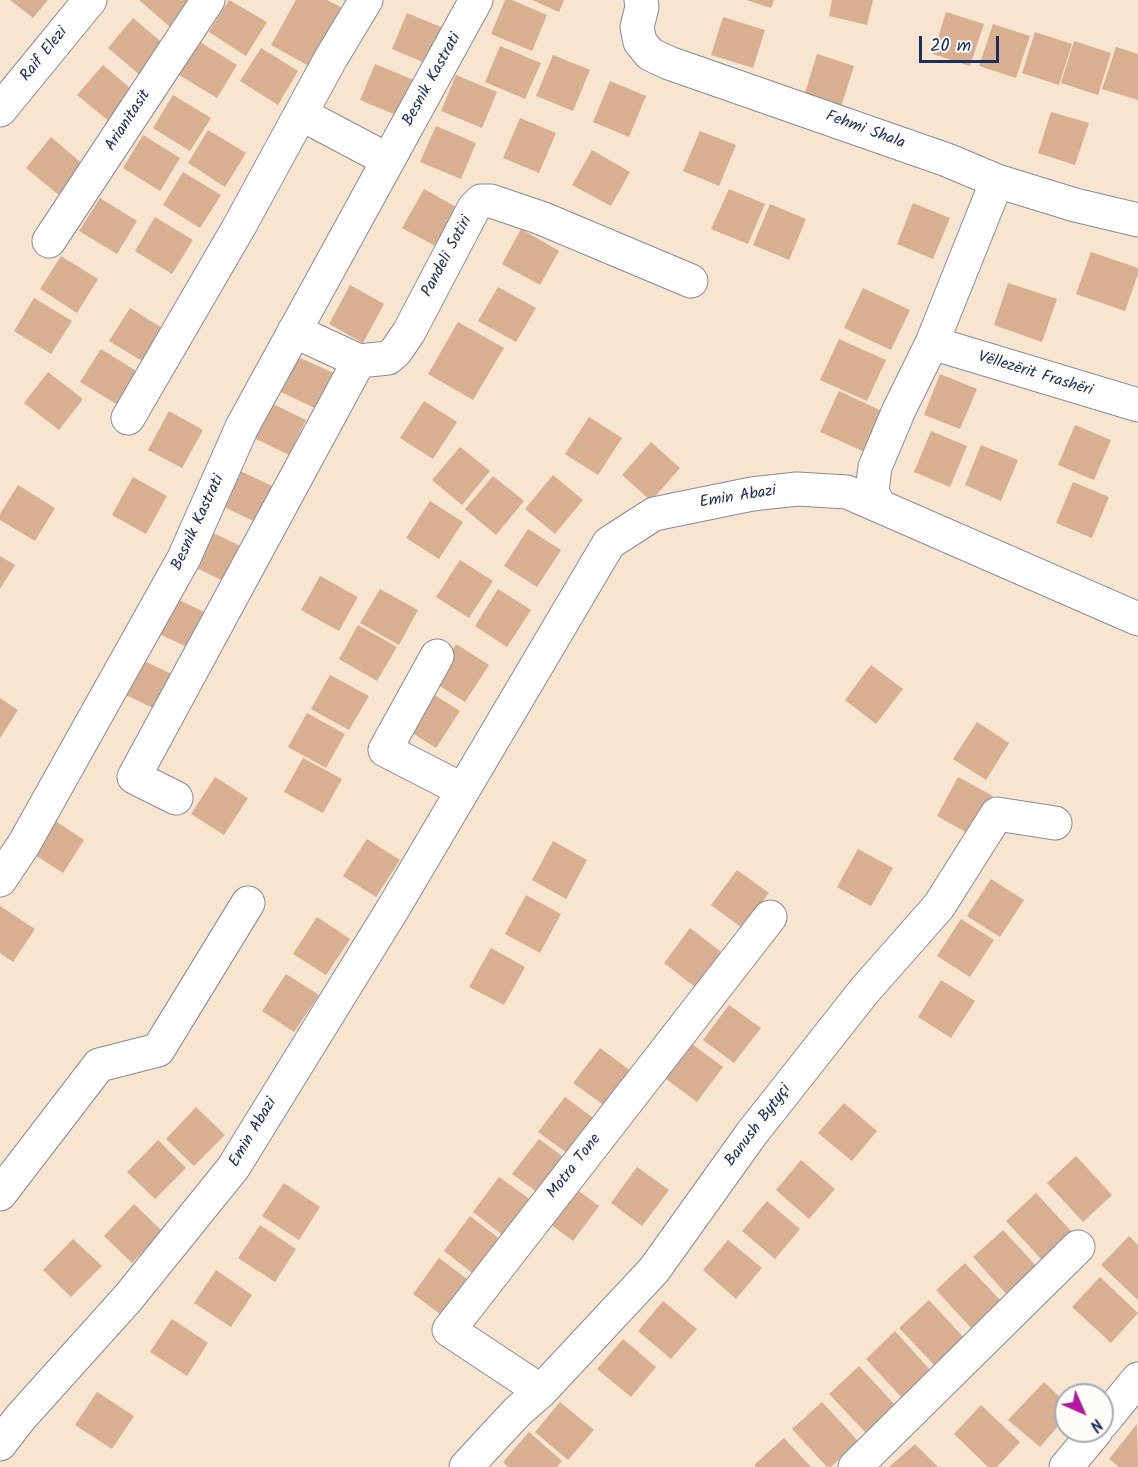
<!DOCTYPE html>
<html>
<head>
<meta charset="utf-8">
<style>
  body { margin:0 }
  #map { position:relative; width:1138px; height:1467px; overflow:hidden; background:#f7e5cf; font-family:Kalam,sans-serif }
  canvas { display:block }
  .north { position:absolute; left:1054px; top:1383px; width:60px; height:60px; box-sizing:border-box; background:#fdfcf7; border:2px solid #a3aaba; border-radius:50%; rotate:135deg; font-size:16px; font-weight:700; line-height:24px; text-align:center; color:#1b2f5e }
  .north::after { content:''; display:block; margin:auto; width:21px; height:27px; background:#b5179e; clip-path:polygon(50% 0,100% 100%,50% 72%,0 100%) }
  .scale { position:absolute; left:919px; top:36px; width:80px; height:27px; box-sizing:border-box; border:3px solid #1b2f5e; border-top:0; padding-left:8px; font-size:18px; line-height:21px; white-space:nowrap; color:#1b2f5e; -webkit-text-stroke:4px #fdfcf7; paint-order:stroke }
</style>
</head>
<body>
<div id="map">
<canvas width="1138" height="1467"></canvas>
<div class="north">N</div>
<div class="scale">20 m</div>
</div>
<script>
const c = document.querySelector('canvas').getContext('2d');
c.lineJoin = 'round';
function paint(path, color) { c.fillStyle = color; c.fill(path, 'evenodd'); }
const shape = rows => new Path2D(rows.map(r => 'M' + r).join(''));
function strokePath(path, color, width, dash) { c.strokeStyle = color; c.lineWidth = width; c.lineCap = dash ? 'butt' : 'round'; c.setLineDash(dash || []); c.stroke(path); }
function drawText(font, color, halo, rows, align = 'center') {
  c.font = font + ' Kalam,sans-serif'; c.lineWidth = 5; c.setLineDash([]); c.textBaseline = 'middle'; c.strokeStyle = halo; c.fillStyle = color; for (const [text, x, y, turn = 0] of rows) {
    c.save(); c.translate(x, y); c.rotate((+turn || 0) * Math.PI / 180); c.textAlign = isNaN(turn) ? turn : align; if (halo) c.strokeText(text, 0, 0); c.fillText(text, 0, 0); c.restore();
  }
}
const building = shape([
  [10,0,48,0,33,18],
  [139,0,192,0,170,27],
  [229,0,267,22,246,56,209,32],
  [296,0,327,0,342,8,309,66,271,45],
  [505,0,512,0,547,15,532,51,491,34],
  [532,0,564,0,559,12],
  [746,0,774,0,771,8],
  [832,0,873,0,867,25,829,16],
  [946,12,984,24,970,66,933,54],
  [407,13,448,30,432,66,392,49],
  [723,17,765,30,753,68,711,55],
  [133,18,166,46,141,76,108,48],
  [993,24,1030,36,1016,78,979,66],
  [1035,32,1072,44,1059,85,1022,73],
  [1074,41,1111,53,1098,95,1061,83],
  [200,42,237,65,217,98,179,75],
  [500,46,541,63,525,99,485,82],
  [1116,47,1138,54,1138,100,1102,89],
  [261,48,298,71,278,105,240,81],
  [817,54,854,66,841,107,804,96],
  [553,55,590,70,573,111,536,96],
  [375,64,416,81,401,117,360,100],
  [103,65,136,93,111,123,77,95],
  [456,75,497,92,482,128,441,111],
  [610,81,646,96,629,137,593,122],
  [173,95,211,118,190,151,153,128],
  [1051,112,1089,123,1075,165,1038,153],
  [520,118,556,133,539,173,503,158],
  [436,126,476,143,461,179,420,162],
  [208,130,246,153,225,187,188,163],
  [700,131,736,145,719,186,683,171],
  [143,135,180,158,160,191,123,168],
  [51,137,85,166,60,196,26,168],
  [592,150,630,172,611,206,572,185],
  [183,172,221,195,200,228,163,205],
  [424,189,458,208,437,247,402,228],
  [729,189,765,204,748,244,711,229],
  [100,198,137,221,117,254,79,231],
  [913,203,950,218,933,259,897,244],
  [770,204,806,219,789,260,753,245],
  [155,217,193,240,172,274,135,251],
  [521,229,559,251,540,285,502,264],
  [1091,252,1138,268,1138,274,1125,311,1076,294],
  [61,256,98,279,77,313,40,289],
  [1008,283,1057,299,1042,342,994,325],
  [350,285,384,304,363,343,329,324],
  [498,287,536,308,516,342,478,321],
  [863,288,910,310,891,350,844,328],
  [34,298,72,321,51,354,14,331],
  [130,308,167,331,147,364,109,341],
  [458,322,504,348,473,400,428,374],
  [839,339,886,360,867,401,820,380],
  [101,349,138,372,118,405,80,382],
  [298,357,338,375,321,411,281,392],
  [48,372,83,399,59,430,24,403],
  [940,374,977,389,960,429,924,415],
  [839,391,886,413,867,453,820,432],
  [267,401,306,420,289,455,250,436],
  [424,401,457,422,433,459,400,438],
  [169,411,203,430,182,468,148,450],
  [589,417,622,438,598,475,565,454],
  [1075,425,1111,440,1094,480,1058,465],
  [931,431,967,446,950,487,914,472],
  [651,442,680,468,651,501,622,475],
  [981,445,1018,460,1001,501,965,485],
  [460,447,490,471,462,505,432,480],
  [232,467,272,486,255,522,216,503],
  [553,475,583,500,555,534,525,509],
  [493,476,524,501,496,535,465,509],
  [133,477,167,496,146,534,112,515],
  [1073,482,1109,497,1092,538,1056,523],
  [18,485,55,508,35,541,0,520,0,514],
  [430,501,463,522,439,559,406,538],
  [528,529,561,550,537,587,504,566],
  [207,530,247,549,230,584,190,565],
  [0,556,15,565,0,589],
  [460,560,493,581,469,618,436,597],
  [320,576,358,597,339,631,301,610],
  [380,589,418,610,399,645,360,623],
  [498,589,531,610,507,647,475,626],
  [169,595,208,614,191,649,151,630],
  [358,625,397,647,377,681,339,659],
  [456,644,489,665,465,702,432,681],
  [136,657,176,676,159,711,120,692],
  [871,665,903,689,876,724,845,700],
  [330,675,369,696,349,730,311,709],
  [426,690,460,711,436,748,403,727],
  [0,698,18,710,0,738],
  [307,713,345,734,326,768,288,747],
  [977,722,1009,743,986,780,953,759],
  [303,758,342,779,323,813,284,792],
  [215,777,248,798,224,835,191,814],
  [958,777,993,796,971,835,937,816],
  [48,816,84,840,63,873,26,849],
  [367,839,400,860,376,897,343,876],
  [553,841,587,860,566,899,532,880],
  [858,849,893,868,871,906,837,887],
  [737,870,769,893,742,928,711,905],
  [991,879,1024,900,1000,937,967,916],
  [526,895,561,914,540,953,505,934],
  [0,906,35,929,13,962,0,953],
  [317,917,350,939,326,975,293,954],
  [961,919,994,940,970,977,937,956],
  [690,928,721,952,695,987,664,963],
  [491,948,525,967,504,1005,469,987],
  [286,974,319,995,294,1032,262,1011],
  [941,980,975,1001,951,1038,918,1017],
  [729,1005,761,1028,734,1063,703,1040],
  [692,1044,723,1067,697,1102,666,1079],
  [600,1048,631,1071,605,1106,573,1083],
  [565,1097,596,1120,570,1155,538,1132],
  [844,1103,877,1131,852,1161,818,1133],
  [196,1107,225,1135,194,1166,166,1139],
  [539,1139,570,1162,544,1197,512,1174],
  [158,1140,186,1168,155,1199,127,1172],
  [1076,1156,1112,1195,1083,1222,1047,1183],
  [801,1160,835,1189,809,1219,776,1190],
  [637,1167,669,1190,642,1226,611,1203],
  [499,1177,531,1200,504,1236,473,1212],
  [284,1183,320,1207,299,1240,262,1216],
  [568,1183,599,1206,573,1241,542,1218],
  [1036,1193,1072,1232,1042,1260,1006,1221],
  [767,1201,800,1229,775,1259,742,1231],
  [134,1204,162,1231,132,1263,104,1236],
  [470,1216,501,1240,475,1275,444,1251],
  [260,1225,296,1249,275,1282,238,1258],
  [1003,1230,1039,1269,1009,1297,973,1257],
  [1129,1236,1138,1245,1138,1300,1101,1265],
  [73,1239,102,1266,71,1297,43,1270],
  [728,1240,762,1268,736,1299,703,1270],
  [439,1258,471,1282,444,1317,413,1294],
  [965,1263,1002,1302,972,1329,936,1290],
  [216,1270,252,1295,231,1327,194,1303],
  [1100,1277,1138,1313,1111,1343,1072,1307],
  [929,1300,965,1339,936,1367,899,1328],
  [663,1301,697,1329,671,1359,638,1331],
  [172,1319,208,1343,187,1376,150,1352],
  [895,1331,931,1371,902,1398,866,1359],
  [623,1339,656,1367,631,1397,597,1369],
  [859,1366,895,1405,866,1433,829,1394],
  [1044,1382,1066,1403,1066,1417,1040,1447,1008,1420],
  [97,1392,134,1416,112,1449,75,1425],
  [560,1402,594,1430,568,1460,535,1432],
  [822,1402,858,1441,831,1467,827,1467,792,1429],
  [981,1405,1020,1442,997,1467,988,1467,954,1434],
  [1137,1424,1138,1467,1119,1467,1109,1459],
  [529,1432,562,1461,557,1467,508,1467,503,1462],
  [784,1438,811,1467,756,1467,754,1465],
  [915,1444,938,1467,889,1467]
]);
const minor = shape([
  [641,0,642,7,637,27,640,42,650,54,669,63,947,160,997,181,1075,205,1138,220],
  [0,110,90,0],
  [301,114,388,160],
  [49,241,208,0],
  [294,331,359,361,388,358,396,351,409,332,474,208,481,201,491,201,541,218,691,281],
  [932,343,1138,405],
  [128,418,239,227,331,58,366,0],
  [878,504,872,491,875,467,899,410,932,343,997,181],
  [437,656,385,750,463,790],
  [176,798,134,777,359,361],
  [0,880,24,844,184,558,242,427,476,0],
  [0,1194,99,1065,158,1050,248,903],
  [541,1391,449,1330,770,917],
  [1102,1423,1138,1379],
  [0,1444,20,1418,128,1298,233,1168,394,907,609,543,654,514,752,494,797,489,847,492,1138,619],
  [466,1467,517,1412,541,1391,654,1270,752,1133,865,990,939,906,997,814,1055,823],
  [855,1467,1078,1247],
  [1066,1467,1096,1431]
]);
const streetNames = [
  ["Raif Elezi",45,55,-51],
  ["Besnik Kastrati",433,80,-61],
  ["Arianitasit",129,121,-57],
  ["Fehmi Shala",865,131,20],
  ["Pandeli Sotiri",448,257,-62],
  ["Vëllezërit Frashëri",1035,375,17],
  ["Emin Abazi",738,498,-9],
  ["Besnik Kastrati",199,523,-65],
  ["Banush Bytyçi",759,1126,-53],
  ["Emin Abazi",254,1133,-59],
  ["Motra Tone",575,1167,-52]
];
paint(building, '#d8af91');
strokePath(minor, '#898a96', 35);
strokePath(minor, '#fff', 33);
drawText('16px', '#1b2f5e', '#fdfcf7', streetNames);
</script>
</body>
</html>
